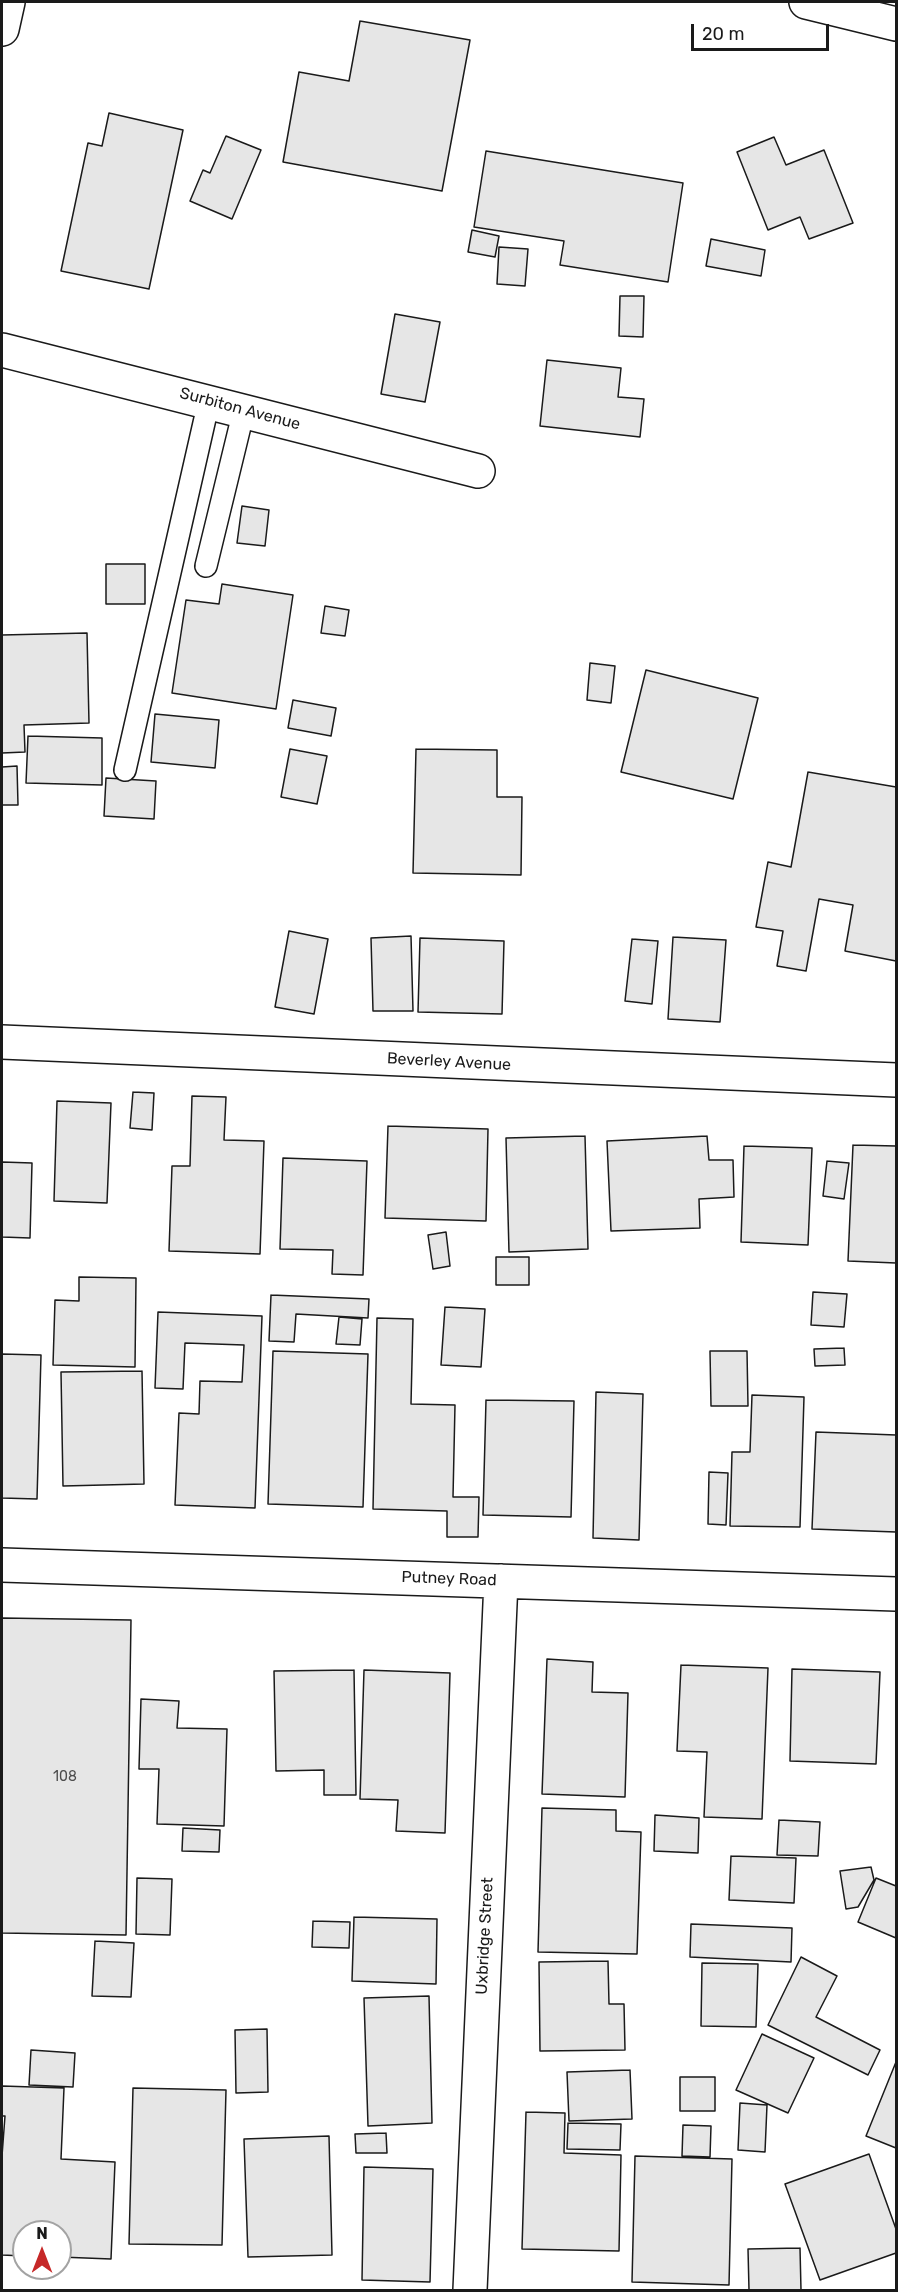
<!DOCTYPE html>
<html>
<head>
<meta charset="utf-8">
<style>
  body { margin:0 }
  #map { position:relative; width:898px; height:2292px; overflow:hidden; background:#fff; font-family:Rubik,sans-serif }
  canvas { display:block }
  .frame { position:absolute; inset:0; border:3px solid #1a1a1a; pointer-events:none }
  .north { position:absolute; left:12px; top:2220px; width:60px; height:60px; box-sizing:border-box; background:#fff; border:2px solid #a3a3a3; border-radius:50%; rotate:0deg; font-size:16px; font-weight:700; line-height:24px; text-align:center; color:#1a1a1a }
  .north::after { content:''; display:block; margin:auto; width:21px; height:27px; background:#c62828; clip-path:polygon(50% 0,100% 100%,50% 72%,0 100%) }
  .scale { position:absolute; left:691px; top:24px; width:138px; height:27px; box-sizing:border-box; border:3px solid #1a1a1a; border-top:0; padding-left:8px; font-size:18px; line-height:21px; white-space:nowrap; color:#1a1a1a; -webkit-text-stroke:4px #fff; paint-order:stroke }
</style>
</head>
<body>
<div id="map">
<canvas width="898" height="2292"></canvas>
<div class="frame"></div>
<div class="north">N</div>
<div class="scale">20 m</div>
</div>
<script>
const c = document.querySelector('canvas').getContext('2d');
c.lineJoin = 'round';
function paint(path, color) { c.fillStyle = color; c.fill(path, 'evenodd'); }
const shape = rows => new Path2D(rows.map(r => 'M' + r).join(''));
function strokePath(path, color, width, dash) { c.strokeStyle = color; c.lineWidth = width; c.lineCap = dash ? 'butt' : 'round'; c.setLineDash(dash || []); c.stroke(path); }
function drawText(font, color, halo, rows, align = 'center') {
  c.font = font + ' Rubik,sans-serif'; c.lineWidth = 4.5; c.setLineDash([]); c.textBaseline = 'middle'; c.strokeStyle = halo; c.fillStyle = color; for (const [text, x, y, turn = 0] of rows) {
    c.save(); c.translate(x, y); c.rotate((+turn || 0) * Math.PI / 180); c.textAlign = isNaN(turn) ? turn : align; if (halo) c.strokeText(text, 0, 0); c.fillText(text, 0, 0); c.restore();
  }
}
const building = shape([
  [360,21,470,40,442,191,283,162,299,72,349,81,360,21],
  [109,113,183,130,149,289,61,271,88,143,102,146,109,113],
  [226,136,261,150,232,219,190,201,203,170,210,173,226,136],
  [774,137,786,165,824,150,853,223,809,239,800,217,768,230,737,152,774,137],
  [486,151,683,183,668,282,560,265,564,241,474,227,486,151],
  [472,230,499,236,495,257,468,252,472,230],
  [711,239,765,250,761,276,706,266,711,239],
  [499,247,528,249,525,286,497,284,499,247],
  [620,296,644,296,643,337,619,336,620,296],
  [395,314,440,322,425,402,381,394,395,314],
  [547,360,621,368,618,397,644,399,640,437,540,426,547,360],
  [242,506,269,510,265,546,237,543,242,506],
  [106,564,145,564,145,604,106,604,106,564],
  [222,584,293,595,276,709,172,693,186,600,219,604,222,584],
  [325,606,349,610,345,636,321,633,325,606],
  [87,633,89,723,24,725,25,752,2,753,2,635,87,633],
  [590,663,615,666,611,703,587,700,590,663],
  [646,670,758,698,733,799,621,772,646,670],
  [293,700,336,708,331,736,288,728,293,700],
  [155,714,219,720,215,768,151,762,155,714],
  [28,736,102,738,102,785,26,783,28,736],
  [290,749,327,756,317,804,281,797,290,749],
  [416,749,497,750,497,797,522,797,521,875,413,873,416,749],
  [17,766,18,805,2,805,2,767,17,766],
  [808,772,896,787,896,961,845,951,853,905,819,899,806,971,777,966,783,931,756,927,768,862,791,867,808,772],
  [106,778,156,781,154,819,104,816,106,778],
  [289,931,328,939,314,1014,275,1007,289,931],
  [411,936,413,1011,373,1011,371,938,411,936],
  [673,937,726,940,720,1022,668,1019,673,937],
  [420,938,504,941,502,1014,418,1012,420,938],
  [632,939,658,941,652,1004,625,1001,632,939],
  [133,1092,154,1093,152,1130,130,1128,133,1092],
  [192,1096,226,1097,224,1140,264,1141,260,1254,169,1251,172,1166,190,1166,192,1096],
  [57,1101,111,1103,107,1203,54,1201,57,1101],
  [388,1126,488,1129,486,1221,385,1218,388,1126],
  [585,1136,588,1249,509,1252,506,1138,585,1136],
  [707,1136,709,1160,733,1160,734,1197,699,1199,700,1228,611,1231,607,1141,707,1136],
  [853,1145,896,1146,896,1263,848,1261,853,1145],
  [744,1146,812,1148,808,1245,741,1242,744,1146],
  [283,1158,367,1161,363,1275,332,1274,333,1250,280,1249,283,1158],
  [827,1161,849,1163,844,1199,823,1196,827,1161],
  [2,1162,32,1163,30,1238,2,1237,2,1162],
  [446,1232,450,1266,433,1269,428,1235,446,1232],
  [496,1257,529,1257,529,1285,496,1285,496,1257],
  [79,1277,136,1278,135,1367,53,1365,55,1300,79,1301,79,1277],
  [813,1292,847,1294,844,1327,811,1325,813,1292],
  [271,1295,369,1299,368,1318,296,1314,294,1342,269,1341,271,1295],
  [445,1307,485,1309,481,1367,441,1365,445,1307],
  [158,1312,262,1316,255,1508,175,1505,179,1413,199,1414,200,1381,242,1382,244,1345,185,1343,183,1389,155,1388,158,1312],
  [339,1317,362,1319,360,1345,336,1344,339,1317],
  [377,1318,413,1319,411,1404,455,1405,453,1497,479,1497,478,1537,447,1537,447,1511,373,1509,377,1318],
  [844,1348,845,1365,815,1366,814,1349,844,1348],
  [273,1351,368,1354,363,1507,268,1504,273,1351],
  [710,1351,747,1351,748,1406,711,1406,710,1351],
  [2,1354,41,1355,37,1499,2,1498,2,1354],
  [142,1371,144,1484,63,1486,61,1372,142,1371],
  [596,1392,643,1394,639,1540,593,1538,596,1392],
  [752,1395,804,1397,800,1527,730,1526,732,1452,750,1452,752,1395],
  [486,1400,574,1401,571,1517,483,1515,486,1400],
  [816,1432,896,1435,896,1532,812,1529,816,1432],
  [709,1472,728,1473,726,1525,708,1524,709,1472],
  [2,1618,131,1620,126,1935,2,1933,2,1618],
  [547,1659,593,1662,592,1692,628,1693,625,1797,542,1794,547,1659],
  [681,1665,768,1668,762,1819,704,1817,707,1752,677,1751,681,1665],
  [792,1669,880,1672,876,1764,790,1761,792,1669],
  [354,1670,356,1795,324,1795,324,1770,276,1771,274,1671,354,1670],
  [364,1670,450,1673,445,1833,396,1831,398,1800,360,1799,364,1670],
  [141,1699,179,1701,177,1728,227,1729,224,1826,157,1824,159,1769,139,1769,141,1699],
  [542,1808,616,1810,616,1831,641,1832,637,1954,538,1952,542,1808],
  [655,1815,699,1818,698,1853,654,1851,655,1815],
  [779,1820,820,1822,818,1856,777,1855,779,1820],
  [183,1828,220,1830,219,1852,182,1851,183,1828],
  [731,1856,796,1858,794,1903,729,1900,731,1856],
  [871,1867,874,1880,858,1907,846,1909,840,1871,871,1867],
  [137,1878,172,1879,170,1935,136,1934,137,1878],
  [876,1878,896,1886,896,1938,858,1922,876,1878],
  [354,1917,437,1919,436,1984,352,1981,354,1917],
  [313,1921,350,1922,349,1948,312,1947,313,1921],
  [691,1924,792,1928,791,1962,690,1957,691,1924],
  [95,1941,134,1943,131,1997,92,1996,95,1941],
  [801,1957,837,1976,816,2017,880,2050,868,2075,768,2025,801,1957],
  [608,1961,609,2004,624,2004,625,2050,540,2051,539,1962,608,1961],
  [702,1963,758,1964,756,2027,701,2026,702,1963],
  [429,1996,432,2123,368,2126,364,1998,429,1996],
  [267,2029,268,2092,236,2093,235,2030,267,2029],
  [762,2034,814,2058,788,2113,736,2090,762,2034],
  [31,2050,75,2053,73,2087,29,2085,31,2050],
  [896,2062,896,2148,866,2136,896,2062],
  [630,2070,632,2119,569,2121,567,2072,630,2070],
  [680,2077,715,2077,715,2111,680,2111,680,2077],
  [2,2086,64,2088,61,2159,115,2162,111,2259,60,2257,60,2232,24,2232,24,2256,2,2255,2,2156,5,2116,2,2116,2,2086],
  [133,2088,226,2090,222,2245,129,2244,133,2088],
  [740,2103,767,2105,765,2152,738,2150,740,2103],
  [526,2112,565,2113,564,2153,621,2155,619,2251,522,2249,526,2112],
  [568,2123,621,2124,620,2150,567,2149,568,2123],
  [683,2125,711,2126,710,2157,682,2156,683,2125],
  [386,2133,387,2153,356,2153,355,2134,386,2133],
  [329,2136,332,2255,248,2257,244,2139,329,2136],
  [869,2154,896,2229,896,2253,820,2280,785,2184,869,2154],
  [635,2156,732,2159,729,2285,632,2282,635,2156],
  [364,2167,433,2169,430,2282,362,2280,364,2167],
  [800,2248,801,2290,749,2290,748,2249,800,2248]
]);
const lane = shape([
  [206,566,244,410],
  [125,770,209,401]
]);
const street = shape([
  [806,2,896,24],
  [2,29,8,2],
  [2,350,478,471],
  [2,1042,896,1080],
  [2,1565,896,1594],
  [470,2290,501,1581]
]);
const numberNames = [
  ["108",65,1777]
];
const streetNames = [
  ["Surbiton Avenue",240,409,15],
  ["Beverley Avenue",449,1062,3],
  ["Putney Road",449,1579,2],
  ["Uxbridge Street",485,1936,-87]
];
paint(building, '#e6e6e6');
strokePath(building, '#1a1a1a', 1.5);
strokePath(lane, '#1a1a1a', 24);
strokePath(street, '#1a1a1a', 36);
strokePath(lane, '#fff', 21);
strokePath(street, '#fff', 33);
drawText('14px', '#4d4d4d', null, numberNames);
drawText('16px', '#1a1a1a', '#fff', streetNames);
</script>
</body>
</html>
